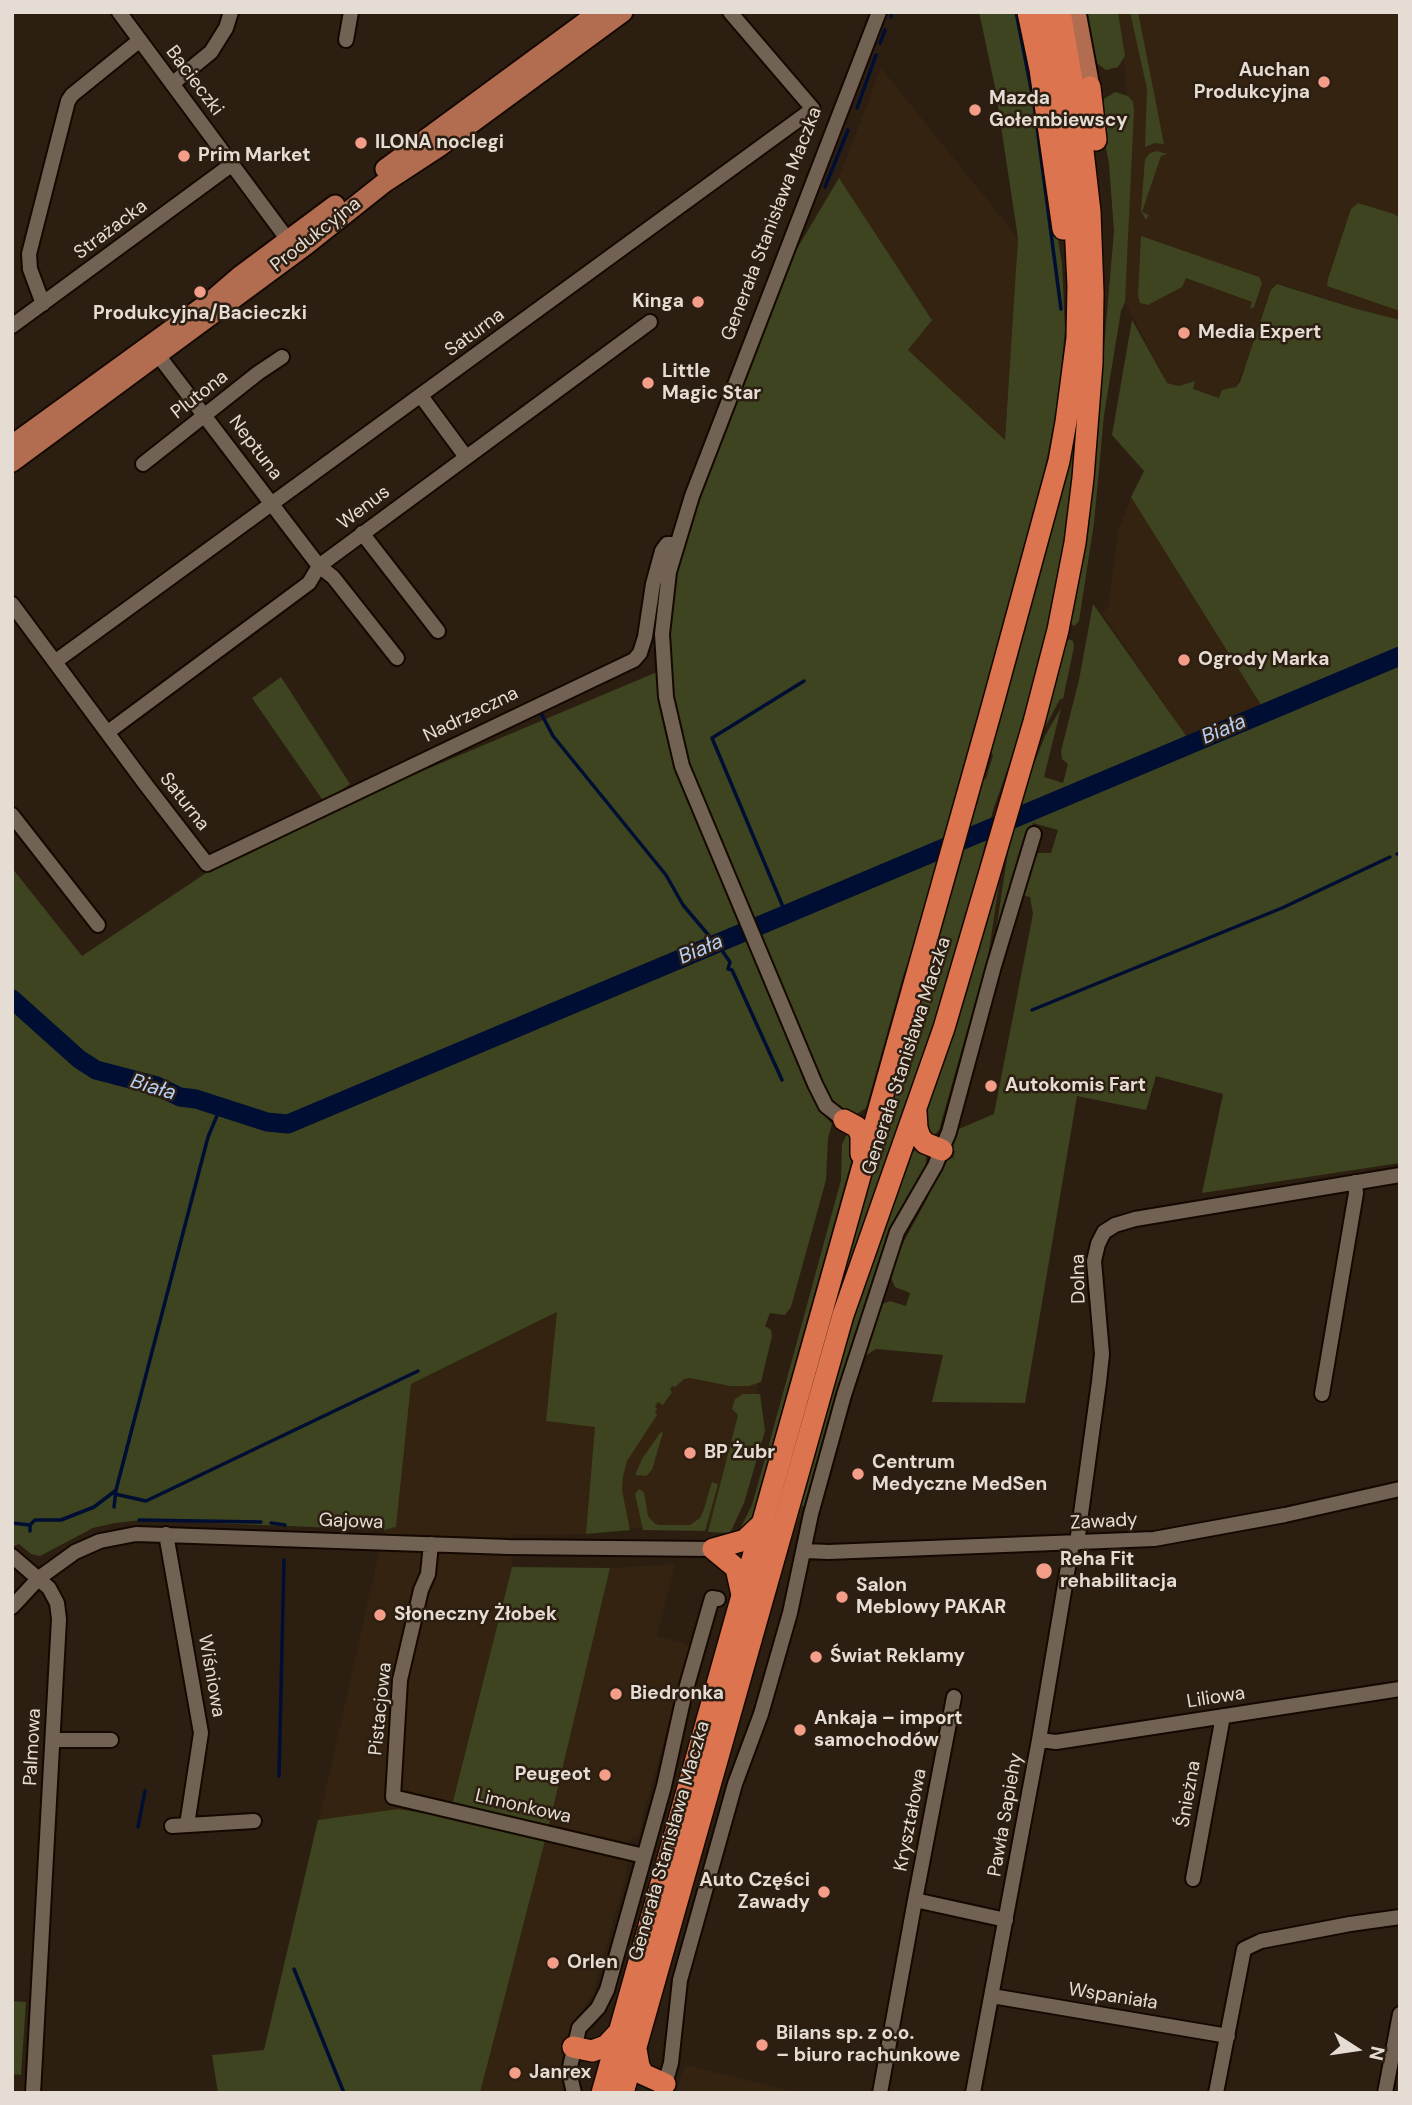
<!DOCTYPE html>
<html>
<head>
<meta charset="utf-8">
<style>
  body { margin:0 }
  #map { position:relative; width:1412px; height:2105px; overflow:hidden; background:#2c1f12; font-family:"DM Sans",sans-serif }
  canvas { display:block }
  .frame { position:absolute; inset:0; border:14px solid #e5dcd3; pointer-events:none }
  .north { position:absolute; left:1321px; top:2014px; width:70px; height:70px; -webkit-text-stroke:5px #2c1f12; paint-order:stroke; rotate:102deg; font-size:19px; font-weight:700; line-height:28px; text-align:center; color:#e5dcd3 }
  .north::after { content:''; display:block; margin:auto; width:24px; height:32px; background:#e5dcd3; clip-path:polygon(50% 0,100% 100%,50% 72%,0 100%) }
</style>
</head>
<body>
<div id="map">
<canvas width="1412" height="2105"></canvas>
<div class="frame"></div>
<div class="north">N</div>
</div>
<script>
const c = document.querySelector('canvas').getContext('2d');
c.lineJoin = 'round';
function paint(path, color) { c.fillStyle = color; c.fill(path, 'evenodd'); }
const shape = rows => new Path2D(rows.map(r => 'M' + r).join(''));
function strokePath(path, color, width, dash) { c.strokeStyle = color; c.lineWidth = width; c.lineCap = dash ? 'butt' : 'round'; c.setLineDash(dash || []); c.stroke(path); }
function drawText(font, color, halo, rows, align = 'center') {
  c.font = font + ' "DM Sans",sans-serif'; c.lineWidth = 5; c.setLineDash([]); c.textBaseline = 'middle'; c.strokeStyle = halo; c.fillStyle = color; for (const [text, x, y, turn = 0] of rows) {
    c.save(); c.translate(x, y); c.rotate((+turn || 0) * Math.PI / 180); c.textAlign = isNaN(turn) ? turn : align; if (halo) c.strokeText(text, 0, 0); c.fillText(text, 0, 0); c.restore();
  }
}
const built = shape([
  [1107,12,1400,12,1400,320,1357,309,1281,284,1236,387,1220,398,1192,389,1195,381,1179,386,1167,383,1125,302,1128,212,1128,100,1123,55],
  [881,68,1018,238,1005,440,908,350,932,319,839,178],
  [1131,497,1261,705,1187,737,1102,613,1108,607,1118,532],
  [558,1312,546,1420,600,1370,759,1371,754,1428,723,1529,587,1528,586,1534,514,1535,512,1567,449,1817,398,1809,319,1820,384,1530,396,1527,411,1384],
  [675,1564,657,1636,690,1645,638,1835,632,1838,628,1843,627,1872,593,1994,574,2023,562,2060,563,2093,480,2093,549,1825,610,1568],
  [685,2065,734,2077,798,2093,676,2093]
]);
const green = shape([
  [979,12,1022,12,1062,264,1065,329,1058,403,1039,497,1000,635,985,712,949,831,946,831,936,868,927,916,904,973,866,1108,855,1115,846,1113,834,1102,824,1115,832,1124,828,1138,826,1180,791,1307,785,1315,770,1313,765,1326,771,1330,772,1336,761,1382,749,1386,730,1386,690,1378,684,1379,675,1387,672,1386,670,1390,672,1392,663,1405,658,1402,655,1406,657,1409,655,1413,657,1415,627,1461,623,1476,622,1490,630,1530,586,1534,595,1427,546,1421,557,1312,411,1384,396,1527,384,1530,142,1520,115,1523,93,1528,40,1556,31,1554,19,1544,12,1547,12,868,82,956,215,867,344,804,669,667,671,592,687,527,792,257,839,178,932,320,908,350,1005,440,1018,238,995,87],
  [1083,12,1118,12,1125,56,1118,67,1106,70,1095,62],
  [1130,12,1138,12,1164,144,1155,143,1145,147,1147,89],
  [1115,92,1128,96,1133,102,1134,110,1125,302,1121,311,1104,415,1094,523,1079,621,1074,626,1069,622,1092,488,1114,231,1109,164,1100,114,1104,99],
  [1157,151,1167,154,1161,156,1142,212,1149,215,1146,220,1141,211,1145,159,1150,153],
  [1358,203,1394,214,1400,218,1400,311,1327,286,1328,279,1351,209],
  [1141,236,1259,277,1262,283,1254,307,1250,309,1252,302,1186,278,1182,287,1148,305,1140,303,1138,296],
  [1277,284,1357,309,1400,320,1400,1163,1202,1193,1223,1094,1156,1076,1146,1110,1077,1096,1025,1403,932,1402,943,1355,876,1349,865,1356,882,1304,890,1301,906,1306,910,1293,895,1287,891,1278,902,1245,928,1197,925,1195,946,1159,953,1158,955,1151,949,1146,954,1131,994,1114,1033,914,1030,897,1021,895,1033,853,1051,853,1058,830,1033,823,992,956,1008,852,1029,776,1045,736,1061,708,1044,777,1063,783,1068,764,1062,759,1061,751,1079,680,1093,604,1187,737,1261,705,1131,497,1144,471,1112,435,1132,320,1167,383,1179,386,1195,381,1193,389,1219,398,1222,390,1236,387,1240,382,1271,290],
  [1080,376,1075,473,1061,570,1045,645,1023,725,993,810,963,937,758,1586,787,1459,977,785,986,778,993,756,988,746],
  [1067,639,1073,641,1074,647,1063,699,1060,699,1042,733,1027,772],
  [281,677,350,784,324,802,252,698],
  [1003,858,988,957,939,1130,932,1137,924,1135,925,1116,968,989,985,913],
  [849,1131,857,1141,751,1520,739,1531,752,1505,768,1448,841,1180,842,1144],
  [916,1150,926,1153,926,1165,910,1193,913,1195,877,1272,853,1346,808,1507,802,1506,776,1591,774,1590,813,1453,857,1309,912,1153],
  [743,1394,760,1394,765,1431,744,1503,730,1533,708,1532,738,1415,732,1409,735,1399],
  [663,1432,652,1470,646,1476,635,1475,642,1459,660,1433],
  [712,1482,718,1484,705,1531,643,1530,635,1494,639,1489,644,1492,648,1516,654,1523,658,1525,690,1525,700,1518,703,1512],
  [512,1567,610,1568,549,1825,480,2093,218,2093,212,2055,264,2050,318,1820,398,1809,449,1817],
  [12,2001,26,2002,21,2075,12,2074]
]);
const stream = shape([
  [1016,12,1034,104,1061,309],
  [891,17,892,12],
  [880,43,885,30],
  [857,108,876,55],
  [825,187,848,130],
  [538,713,542,715,553,736,666,875,683,905,716,944],
  [1397,854,1400,853],
  [786,914,712,738,804,681],
  [720,942,723,952,730,962,728,969,732,970,782,1080],
  [1032,1010,1282,908,1390,857],
  [115,1494,146,1501,418,1371],
  [114,1507,116,1490,208,1137,221,1106],
  [139,1520,261,1522],
  [12,1523,30,1525],
  [271,1523,285,1525],
  [30,1531,30,1525,35,1520,61,1520,94,1507,115,1491],
  [279,1776,284,1560],
  [138,1827,145,1791],
  [294,1969,344,2093]
]);
const river = shape([
  [12,999,79,1059,96,1070,157,1086,180,1097,196,1099,267,1122,288,1124,1400,656]
]);
const minor = shape([
  [119,12,288,240],
  [346,40,351,12],
  [172,84,211,52,226,28,231,12],
  [43,304,30,269,29,254,68,101,72,95,140,40],
  [12,326,231,165],
  [158,355,319,566,333,577,397,658],
  [421,396,466,457],
  [143,464,258,373,282,357],
  [362,533,438,631],
  [12,604,146,785,207,864,634,660,640,653,645,637,653,584,662,551,667,544,676,544],
  [56,661,813,109,730,12],
  [108,732,309,583,319,566,650,322],
  [12,815,98,925],
  [844,1120,826,1106,815,1084,682,766,666,697,662,634,669,572,692,496,879,12],
  [1322,1394,1356,1193,1355,1182],
  [166,1534,201,1733,187,1825],
  [1077,1543,1099,1382,1102,1354,1094,1261,1098,1244,1104,1232,1115,1225,1135,1219,1400,1175],
  [431,1544,428,1574,421,1590,400,1680,393,1797,644,1856],
  [804,1551,829,1552,1154,1539,1285,1515,1400,1489],
  [12,1556,49,1588,57,1603,59,1619,33,2093],
  [12,1607,39,1578,75,1552,100,1541,136,1534,508,1547,713,1549],
  [954,1697,915,1900,1006,1920],
  [53,1740,111,1740],
  [1039,1740,1056,1742,1400,1689],
  [172,1826,254,1821],
  [1193,1879,1223,1716],
  [992,1996,1228,2036],
  [663,2091,671,2063,680,1980,735,1784,761,1714,790,1613,811,1514,844,1395,897,1232,935,1166,949,1132,994,966,1034,834],
  [574,2093,569,2071,579,2028,598,2008,607,1990,664,1786,684,1696,712,1598,718,1599],
  [880,2093,915,1900],
  [973,2093,1039,1740,1072,1543],
  [1216,2093,1244,1949,1261,1941,1350,1924,1400,1917],
  [1385,2093,1400,2014]
]);
const major = shape([
  [1076,12,1090,87],
  [385,169,599,12],
  [12,445,212,300,241,275,335,205],
  [12,462,306,245,384,183,439,147,623,12]
]);
const highway = shape([
  [1028,12,1040,69,1063,229],
  [1090,87,1096,140],
  [916,1112,917,1128,920,1137,925,1143,942,1150],
  [844,1120,857,1127,861,1135,861,1154],
  [713,1549,736,1568,742,1595],
  [713,1549,745,1540,763,1523],
  [573,2047,592,2051,606,2046,620,2031],
  [636,2049,639,2066,643,2074,665,2084],
  [602,2093,992,707,1059,461,1066,422,1077,338,1078,286,1074,201,1064,119,1044,12],
  [623,2093,843,1315,944,1028,1034,722,1058,630,1075,543,1083,478,1092,363,1093,293,1090,212,1081,133,1060,12]
]);
const markers = [
  [1324,82,7,"#f49e8a"],
  [975,110,7,"#f49e8a"],
  [361,143,7,"#f49e8a"],
  [184,156,7,"#f49e8a"],
  [200,292,7,"#f49e8a"],
  [698,302,7,"#f49e8a"],
  [1184,333,7,"#f49e8a"],
  [648,383,7,"#f49e8a"],
  [1184,660,7,"#f49e8a"],
  [991,1086,7,"#f49e8a"],
  [690,1453,7,"#f49e8a"],
  [858,1474,7,"#f49e8a"],
  [1044,1571,9,"#f49e8a"],
  [842,1597,7,"#f49e8a"],
  [380,1615,7,"#f49e8a"],
  [816,1657,7,"#f49e8a"],
  [616,1694,7,"#f49e8a"],
  [800,1730,7,"#f49e8a"],
  [605,1775,7,"#f49e8a"],
  [824,1892,7,"#f49e8a"],
  [553,1963,7,"#f49e8a"],
  [762,2045,7,"#f49e8a"],
  [515,2073,7,"#f49e8a"]
];
const poiNames = [
  ["Auchan",1310,71,"right"],
  ["Produkcyjna",1310,93,"right"],
  ["Mazda",989,99],
  ["Gołembiewscy",989,121],
  ["ILONA noclegi",375,143],
  ["Prim Market",198,156],
  ["Kinga",684,302,"right"],
  ["Produkcyjna/Bacieczki",200,314,"center"],
  ["Media Expert",1198,333],
  ["Little",662,372],
  ["Magic Star",662,394],
  ["Ogrody Marka",1198,660],
  ["Autokomis Fart",1005,1086],
  ["BP Żubr",704,1453],
  ["Centrum",872,1463],
  ["Medyczne MedSen",872,1485],
  ["Reha Fit",1060,1560],
  ["rehabilitacja",1060,1582],
  ["Salon",856,1586],
  ["Meblowy PAKAR",856,1608],
  ["Słoneczny Żłobek",394,1615],
  ["Świat Reklamy",830,1657],
  ["Biedronka",630,1694],
  ["Ankaja – import",814,1719],
  ["samochodów",814,1741],
  ["Peugeot",591,1775,"right"],
  ["Auto Części",810,1881,"right"],
  ["Zawady",810,1903,"right"],
  ["Orlen",567,1963],
  ["Bilans sp. z o.o.",776,2034],
  ["– biuro rachunkowe",776,2056],
  ["Janrex",529,2073]
];
const streetNames = [
  ["Bacieczki",194,81,53],
  ["Generała Stanisława Maczka",772,224,-69],
  ["Strażacka",111,230,-37],
  ["Produkcyjna",316,235,-38],
  ["Saturna",475,333,-36],
  ["Plutona",200,395,-38],
  ["Neptuna",255,448,53],
  ["Wenus",364,508,-37],
  ["Nadrzeczna",471,715,-26],
  ["Saturna",184,802,52],
  ["Generała Stanisława Maczka",907,1056,-72],
  ["Dolna",1079,1279,-91],
  ["Gajowa",351,1522,2],
  ["Zawady",1104,1522,-3],
  ["Wiśniowa",211,1676,80],
  ["Liliowa",1216,1698,-9],
  ["Pistacjowa",381,1709,-84],
  ["Palmowa",33,1747,-87],
  ["Śnieżna",1189,1794,-80],
  ["Limonkowa",523,1807,13],
  ["Pawła Sapiehy",1006,1815,-80],
  ["Kryształowa",911,1820,-79],
  ["Generała Stanisława Maczka",670,1841,-74],
  ["Wspaniała",1113,1997,9]
];
const waterNames = [
  ["Biała",1224,730,-23],
  ["Biała",701,950,-23],
  ["Biała",153,1088,17]
];
paint(built, '#342310');
paint(green, '#3d441f');
strokePath(stream, '#000e33', 3.5);
strokePath(river, '#000e33', 19);
strokePath(minor, '#140801', 18);
strokePath(major, '#140801', 23);
strokePath(highway, '#140801', 24);
strokePath(minor, '#716253', 14);
strokePath(major, '#b26d51', 19);
strokePath(highway, '#dd7450', 21);
for (const [x, y, r, color] of markers) { const dot = new Path2D(); dot.arc(x, y, r, 0, 2 * Math.PI); c.fillStyle = color; c.fill(dot); strokePath(dot, '#2c1f12', 2.5); }
drawText('bold 19px', '#e5dcd3', '#2c1f12', poiNames, 'left');
drawText('19px', '#e5dcd3', '#2c1f12', streetNames);
drawText('italic 21px', '#b4cff8', '#2c1f12', waterNames);
</script>
</body>
</html>
